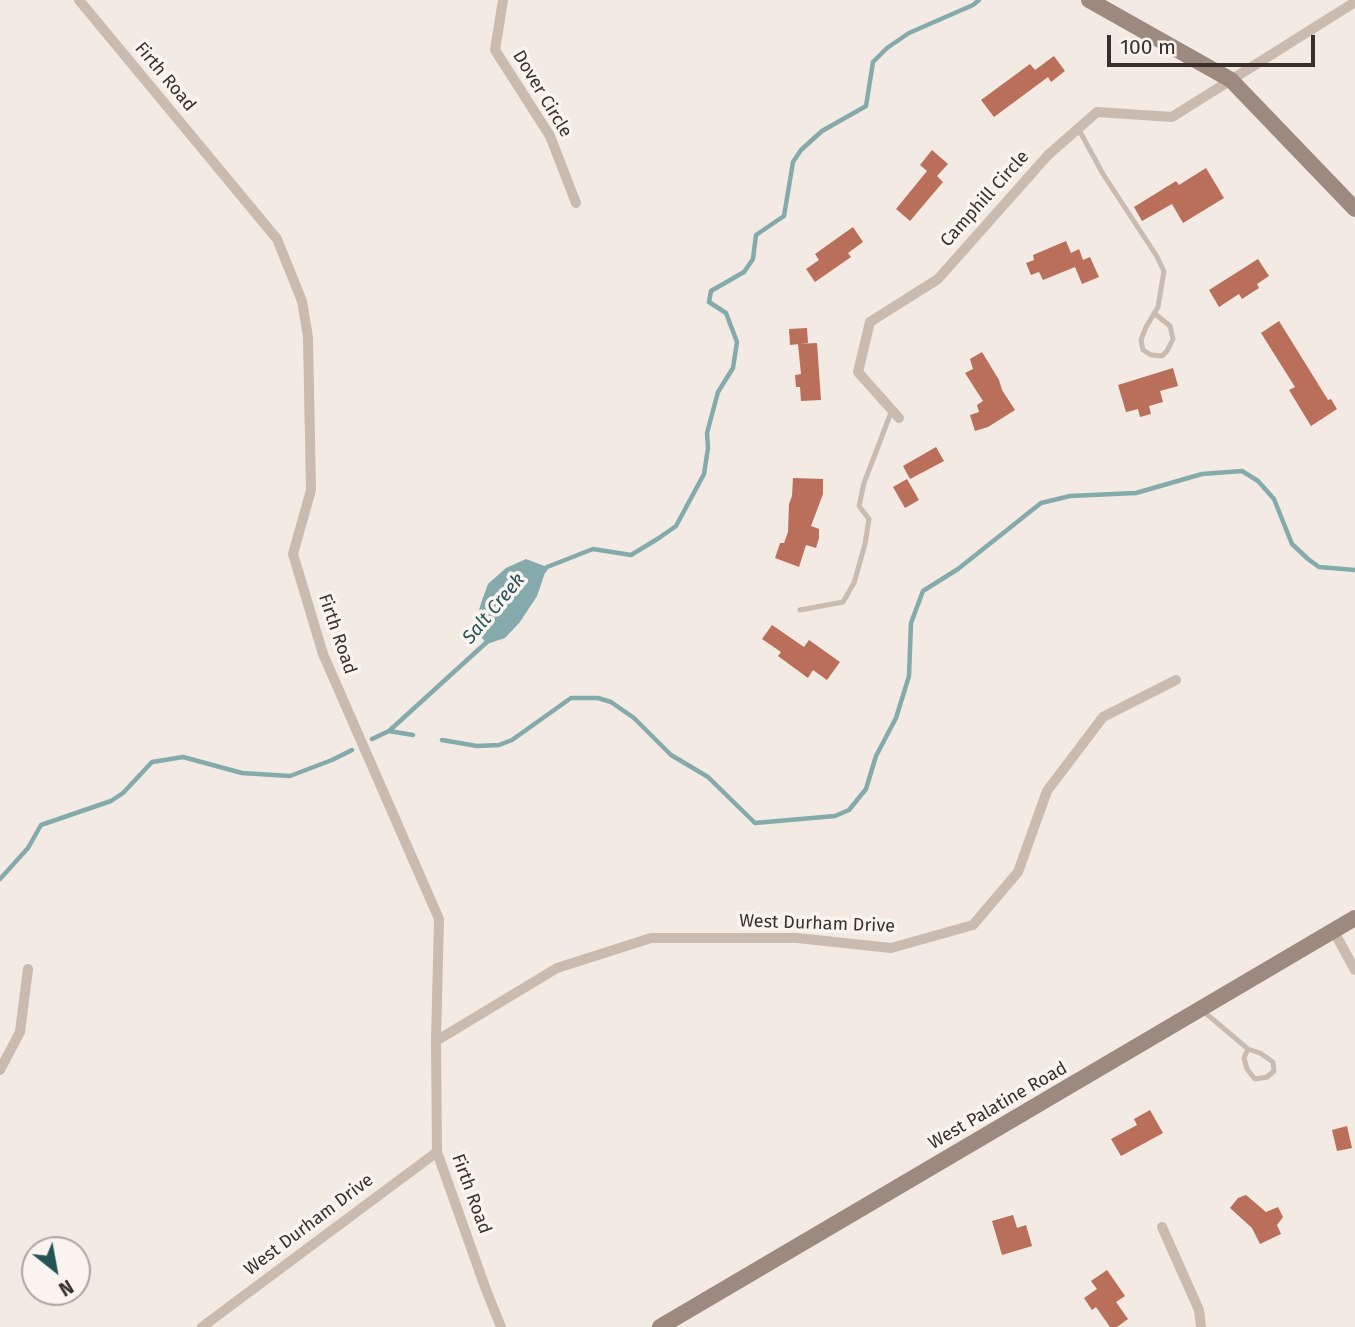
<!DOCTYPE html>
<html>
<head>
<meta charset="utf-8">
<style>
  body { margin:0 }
  #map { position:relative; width:1355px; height:1327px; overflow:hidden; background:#f2eae3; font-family:"Fira Sans",sans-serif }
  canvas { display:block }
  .north { position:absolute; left:21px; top:1236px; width:70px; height:70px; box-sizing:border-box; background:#f9f4ef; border:2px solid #aca6a1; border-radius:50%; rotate:149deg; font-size:19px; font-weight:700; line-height:28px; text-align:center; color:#39302c }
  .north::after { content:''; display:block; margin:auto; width:24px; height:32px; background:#265356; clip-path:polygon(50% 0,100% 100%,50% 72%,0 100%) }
  .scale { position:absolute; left:1107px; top:35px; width:208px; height:32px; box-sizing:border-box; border:4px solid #39302c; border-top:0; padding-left:9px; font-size:21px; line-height:24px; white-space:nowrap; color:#39302c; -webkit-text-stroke:5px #f9f4ef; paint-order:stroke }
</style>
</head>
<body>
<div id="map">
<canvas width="1355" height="1327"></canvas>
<div class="north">N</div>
<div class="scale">100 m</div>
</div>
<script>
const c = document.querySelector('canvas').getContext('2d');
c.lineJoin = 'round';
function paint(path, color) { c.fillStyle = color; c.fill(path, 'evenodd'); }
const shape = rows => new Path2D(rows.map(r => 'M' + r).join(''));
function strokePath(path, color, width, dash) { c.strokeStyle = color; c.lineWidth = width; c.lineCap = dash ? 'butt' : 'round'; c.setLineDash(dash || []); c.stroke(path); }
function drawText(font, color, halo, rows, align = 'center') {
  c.font = font + ' "Fira Sans",sans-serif'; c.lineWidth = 7; c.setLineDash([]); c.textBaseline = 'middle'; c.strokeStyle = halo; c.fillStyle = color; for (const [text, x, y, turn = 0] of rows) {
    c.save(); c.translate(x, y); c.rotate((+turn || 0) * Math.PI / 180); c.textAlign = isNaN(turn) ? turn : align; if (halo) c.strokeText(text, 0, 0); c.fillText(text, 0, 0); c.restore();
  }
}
const water = shape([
  [526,559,547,567,537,596,520,622,505,638,487,644,474,628,481,603,488,584,506,568]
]);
const stream = shape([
  [544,571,547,567,593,549,631,555,659,538,676,526,704,474,708,448,707,433,718,392,733,368,737,342,726,313,709,302,711,291,744,272,753,259,756,235,784,216,793,162,801,150,822,131,866,106,873,62,887,48,909,33,973,5,979,0],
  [389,731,413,735],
  [372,739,389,731,488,641],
  [442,740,477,746,499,745,512,740,571,698,598,698,611,702,634,718,671,755,708,777,755,823,835,816,849,810,866,789,876,756,896,718,909,676,911,623,923,591,958,569,1041,503,1070,496,1136,493,1202,474,1242,471,1258,481,1274,499,1292,544,1308,559,1319,567,1355,570],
  [0,879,28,848,41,825,111,801,123,793,152,762,183,757,242,773,290,776,332,760,352,750]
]);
const building = shape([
  [1054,56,1065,71,1051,82,1048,77,994,117,981,100,1030,64,1035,70],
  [932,150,948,164,937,176,943,182,910,221,896,209,927,171,920,165],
  [1206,168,1224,198,1183,223,1172,204,1142,221,1134,207,1176,181,1179,185],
  [853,227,863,242,848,253,851,257,815,282,806,269,819,260,815,254],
  [1066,241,1071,253,1079,249,1083,260,1090,257,1099,277,1082,284,1075,267,1043,280,1039,272,1031,275,1026,263,1034,260,1033,255],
  [1258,259,1269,276,1257,284,1259,288,1242,299,1239,294,1219,307,1209,290],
  [1279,321,1328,400,1331,399,1337,409,1311,426,1289,390,1295,387,1261,333],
  [807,328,808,343,790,345,789,329],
  [817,343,821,400,801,401,800,387,796,387,795,375,801,374,798,344],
  [982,352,999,380,1002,390,1015,410,988,427,975,431,970,415,979,412,977,405,983,401,965,373,973,369,970,359],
  [1173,368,1178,386,1160,391,1163,402,1149,406,1151,414,1140,417,1138,409,1126,412,1118,385],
  [936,447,944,461,910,479,903,466],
  [793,478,823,479,823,494,811,526,819,529,819,538,816,548,806,545,799,567,775,558,780,543,784,543,788,532,789,504,792,496],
  [907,479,919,500,905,508,893,487],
  [772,625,804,647,809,640,840,662,827,680,813,670,808,678,778,656,781,652,762,639],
  [1150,1110,1163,1133,1121,1156,1111,1139,1137,1125,1134,1119],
  [1347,1126,1352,1148,1337,1151,1332,1130],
  [1246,1195,1266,1212,1278,1207,1283,1217,1277,1225,1281,1234,1260,1244,1252,1228,1230,1208,1238,1198],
  [1013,1215,1017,1228,1026,1225,1032,1246,1002,1255,992,1221],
  [1107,1270,1125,1296,1116,1302,1128,1319,1117,1327,1110,1327,1096,1307,1092,1310,1084,1298,1097,1289,1091,1281]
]);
const lane = shape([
  [1078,128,1103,174,1156,255,1164,271,1158,307,1146,327,1141,340,1143,350,1151,355,1162,356,1167,351,1173,339,1170,326,1154,313],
  [800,610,843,602,854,583,865,544,869,519,859,506,864,483,892,410],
  [1203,1011,1248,1049,1260,1053,1273,1062,1274,1071,1267,1077,1255,1079,1247,1069,1244,1058,1248,1049]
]);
const street = shape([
  [79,0,277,239,302,301,308,337,311,490,293,554,323,654,439,919,436,1041,437,1152,485,1287,501,1327],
  [503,0,495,50,550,136,576,203],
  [899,418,858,372,870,322,938,279,1048,155,1097,112,1172,117,1355,2],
  [1333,930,1355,970],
  [436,1041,557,968,651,938,797,938,891,948,973,925,1018,872,1047,791,1103,717,1176,680],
  [0,1070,20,1032,28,969],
  [1162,1227,1199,1310,1201,1327],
  [202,1327,437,1152]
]);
const secondary = shape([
  [1089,0,1231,80,1355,209],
  [660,1327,1355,918]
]);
const streetNames = [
  ["Firth Road",165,77,50],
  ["Dover Circle",542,94,59],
  ["Camphill Circle",985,199,-48],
  ["Firth Road",337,634,71],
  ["West Durham Drive",817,924,2],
  ["West Palatine Road",998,1106,-30],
  ["Firth Road",471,1194,70],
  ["West Durham Drive",309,1225,-37]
];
const waterNames = [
  ["Salt Creek",494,609,-50]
];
paint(water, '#84aaac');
strokePath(stream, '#84aaac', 4.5);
paint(building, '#b96f59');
strokePath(lane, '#c9bbaf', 5);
strokePath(street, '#c9bbaf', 10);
strokePath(secondary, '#9c8a81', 16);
drawText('18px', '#39302c', '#f9f4ef', streetNames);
drawText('italic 19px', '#265356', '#f9f4ef', waterNames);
</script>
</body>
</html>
